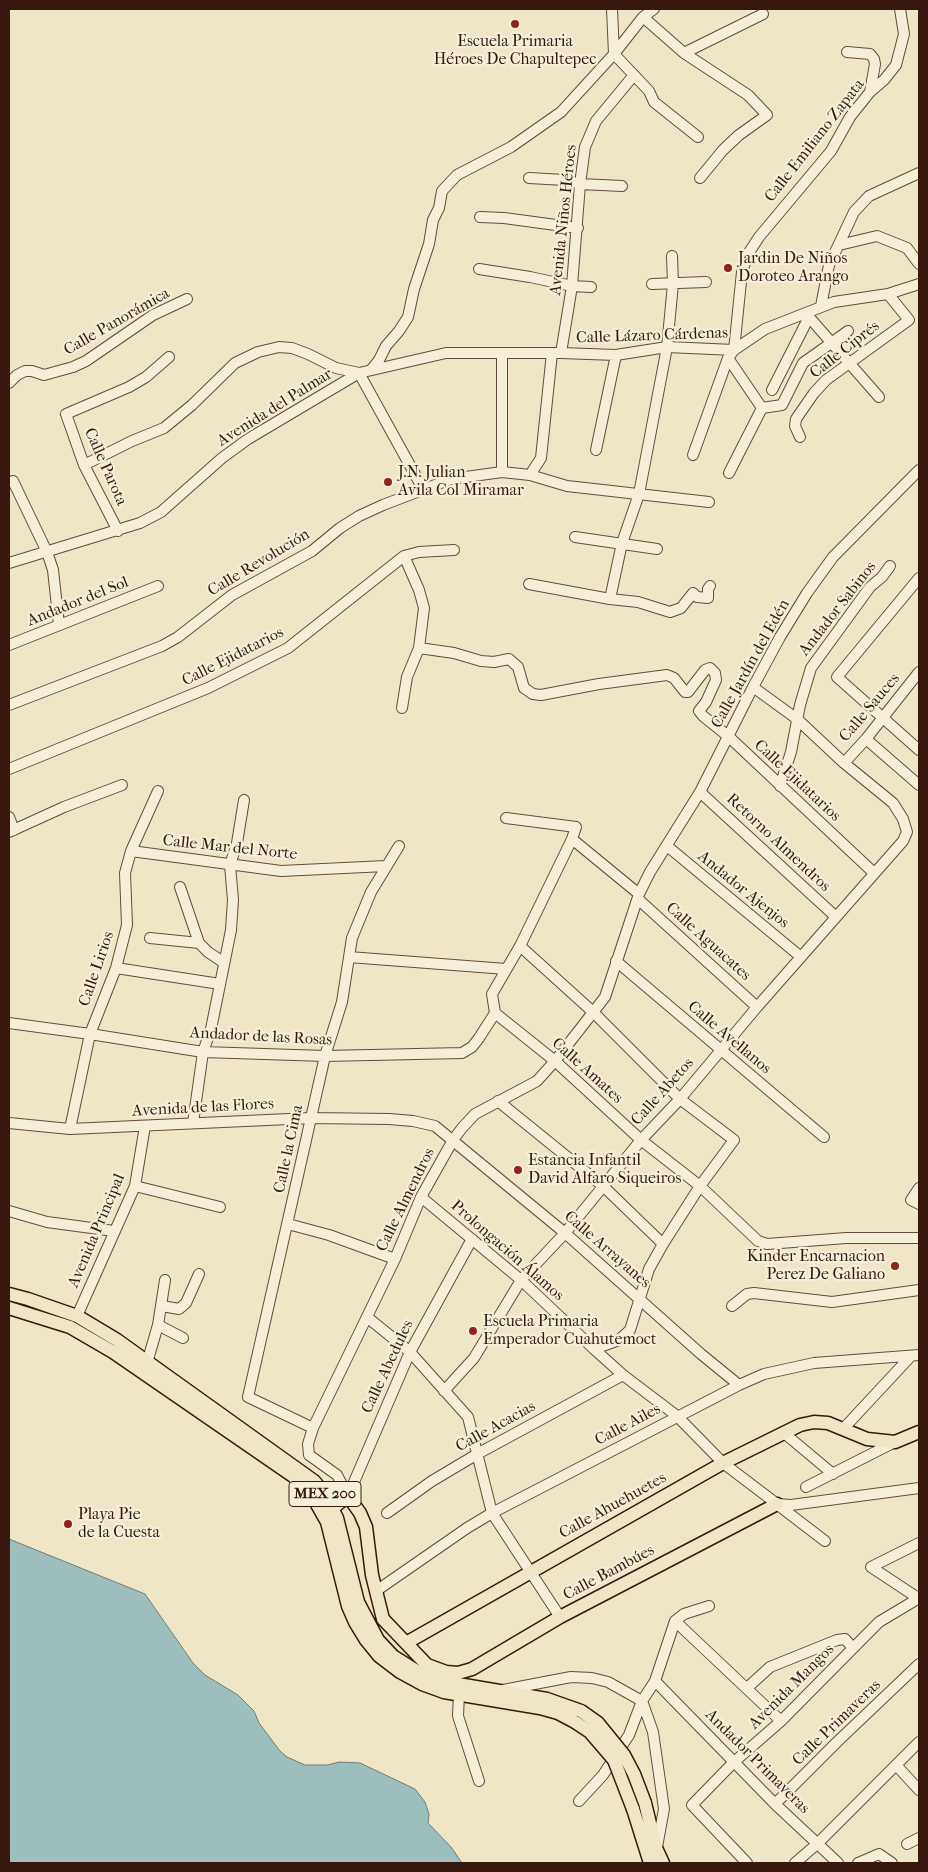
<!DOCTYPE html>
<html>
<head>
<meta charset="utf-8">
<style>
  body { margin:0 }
  #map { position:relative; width:928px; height:1872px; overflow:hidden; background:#efe6c6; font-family:"IM FELL French Canon",serif }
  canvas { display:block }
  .frame { position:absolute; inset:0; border:10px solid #36180e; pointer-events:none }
</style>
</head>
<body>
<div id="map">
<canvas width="928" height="1872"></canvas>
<div class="frame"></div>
</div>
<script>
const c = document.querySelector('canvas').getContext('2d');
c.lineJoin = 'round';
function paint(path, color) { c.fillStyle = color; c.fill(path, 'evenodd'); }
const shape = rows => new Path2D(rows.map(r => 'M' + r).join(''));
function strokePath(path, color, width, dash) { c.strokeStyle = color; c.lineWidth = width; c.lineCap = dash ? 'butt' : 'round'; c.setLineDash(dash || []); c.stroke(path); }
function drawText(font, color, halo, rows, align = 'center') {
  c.font = font + ' "IM FELL French Canon",serif'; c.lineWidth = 4.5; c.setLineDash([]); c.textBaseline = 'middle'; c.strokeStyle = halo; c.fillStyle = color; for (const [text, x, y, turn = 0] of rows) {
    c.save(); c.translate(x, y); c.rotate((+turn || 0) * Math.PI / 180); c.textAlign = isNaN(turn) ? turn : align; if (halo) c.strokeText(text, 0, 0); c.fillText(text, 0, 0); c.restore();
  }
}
const water = shape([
  [9,1539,145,1594,193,1663,205,1675,238,1695,254,1711,259,1723,280,1751,287,1757,305,1765,327,1765,339,1762,360,1763,415,1789,425,1802,429,1814,428,1823,451,1847,462,1863,9,1863,9,1539]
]);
const minor = shape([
  [612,9,614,54,649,91,654,102,698,137],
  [643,17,684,53,748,95,767,115,739,135,723,150,700,178],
  [847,52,870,54,874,59,875,64,870,92],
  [684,53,763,14],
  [529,178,565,180,580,184,622,186],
  [480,217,504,218,578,228],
  [839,245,877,236,907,248,919,264],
  [479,269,530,277,572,286,591,287],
  [652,284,706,282],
  [821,306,829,265,854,212,869,196,919,173],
  [808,313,809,317,879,397],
  [848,331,803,363,782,405,762,408,728,358,734,350,742,272,748,254,759,237,831,151,850,117,870,92,884,80,896,65,904,34,900,9],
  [561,353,572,286,580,184,585,147,596,121,634,75],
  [371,370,379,360,386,346,399,331,408,317,414,289,429,244,433,220,439,208,442,191,457,175,511,147,561,112,614,54,643,17,654,9],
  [9,383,17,375,25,371,32,371,44,375,73,367,86,361,153,315,187,299],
  [772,390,809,317],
  [800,437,795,426,796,419,814,393,826,380,909,320,888,294],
  [596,450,616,355],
  [693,455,728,358],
  [84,465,132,441,164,428,192,405,235,363,258,352,279,347,292,348,308,354,336,368,359,373,423,489],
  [502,472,502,354],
  [729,473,762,408],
  [530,475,541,458,552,353],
  [13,481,47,552,53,570,59,625],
  [118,531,84,465,66,414,129,387,146,377,169,357],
  [575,537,657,549],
  [9,563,140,523,161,512,222,458,248,439,359,373,446,353,561,353,616,355,667,347,734,350,765,329,834,302,888,294,919,284],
  [919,578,837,677,919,750],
  [529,584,610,599,638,602,670,612,681,608,693,593,697,597,708,598,708,589,710,586],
  [610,599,622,543,639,494,667,347,673,284,672,256],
  [9,645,158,586],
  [419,648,454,653,481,661,494,662,509,659,518,667,524,688,533,694,541,695,599,684,667,675,674,678,685,692,688,692,705,670,710,668,715,673,716,680,706,702,699,711,703,716,728,736,874,873],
  [9,705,162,646,178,637,232,595,312,551,340,528,359,516,383,505,451,479,502,472,530,475,567,486,709,502],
  [402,708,407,677,419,648,424,608,419,590,404,556],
  [866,739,919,785],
  [844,763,866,739,919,672],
  [9,769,208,688,288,648,404,556,419,552,454,550],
  [780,786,791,752,800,705,811,668,870,587,882,577,890,566],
  [700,792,836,917],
  [9,817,14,830],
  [506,818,576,827,572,839,520,946,492,994,495,1013,555,1061,641,1140,700,1186,758,1241,767,1244,846,1238,919,1238],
  [9,832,64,807,122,785],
  [572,839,639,894],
  [667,846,801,957],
  [131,851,281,871,386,866],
  [180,887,199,943,208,952,223,962],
  [638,899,757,1007],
  [150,938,199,943],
  [520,946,593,1012,680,1099,734,1140,700,1186,663,1244,649,1269,630,1330,619,1340,594,1349],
  [349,957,506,969],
  [616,961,824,1137],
  [116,968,220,984],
  [9,1023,90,1034,203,1052,325,1056,462,1053,472,1047,479,1038,495,1013],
  [498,1101,603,1186,663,1244],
  [9,1123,70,1129,311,1118,389,1119,413,1121,435,1126,565,1233,701,1354,739,1385],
  [193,1123,203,1052,211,1029,231,930,233,900,230,865,237,843,244,800],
  [70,1129,90,1034,116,968,127,925,125,873,131,851,158,791],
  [135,1186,220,1207],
  [919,1188,911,1200,919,1204],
  [421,1197,521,1280,594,1349,623,1375,677,1416,723,1463,777,1504,791,1505,919,1488],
  [9,1211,47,1222,114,1231],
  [288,1224,329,1235,395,1259],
  [162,1306,179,1309,186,1303,199,1274],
  [732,1306,747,1294,754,1293,832,1302,919,1290],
  [77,1316,135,1186,145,1126],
  [367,1317,410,1352,468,1417,492,1513,560,1617],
  [158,1325,183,1338],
  [147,1363,158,1325,165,1280],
  [444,1391,474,1358,521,1280,565,1233,641,1140,680,1099,757,1007,903,841,907,832,903,819,893,803,844,763,797,719,753,687],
  [313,1428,248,1397,325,1056,342,1002,352,938,371,892,399,846],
  [844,1428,911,1356],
  [784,1433,833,1474],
  [806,1487,895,1442],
  [348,1496,337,1475,309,1455,308,1444,313,1428,395,1259,421,1197,453,1140,462,1128,475,1114,537,1081,555,1061,605,997,639,894,650,872,700,792,753,687,780,637,807,593,833,557,919,470],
  [348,1496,410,1352,472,1239],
  [778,1505,825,1541],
  [387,1513,432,1481,479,1453,623,1375],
  [871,1567,918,1598],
  [871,1567,919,1543],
  [376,1591,467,1528,492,1513,739,1385,764,1374,814,1363,919,1355],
  [675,1621,781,1721],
  [655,1681,775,1804,838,1863],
  [747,1688,770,1667,837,1640,845,1639,852,1647],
  [503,1690,571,1677,592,1678,608,1682,642,1701,653,1732,664,1809,657,1847],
  [459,1694,458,1716,479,1781],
  [896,1765,919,1790],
  [579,1801,603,1775,629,1735,642,1701,655,1681,675,1621,684,1614,709,1606],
  [775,1804,837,1742,919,1664],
  [907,1844,919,1838],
  [747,1863,692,1805,734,1762,781,1721,879,1622,919,1598],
  [795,1863,817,1844,919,1742],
  [858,1863,879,1854,892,1863]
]);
const major = shape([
  [9,1294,28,1299,77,1316,117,1340,314,1481,325,1494,337,1518,358,1602,378,1640,393,1656,423,1675,446,1682,547,1699,581,1711],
  [9,1308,70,1327,113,1352,293,1476,305,1487,314,1499,327,1522,348,1606,355,1622,366,1640,379,1656,400,1672,422,1684,444,1692,540,1708,558,1713,575,1722],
  [333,1508,348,1496,360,1513,366,1527,372,1575,383,1619,427,1665,446,1672,458,1673,472,1669,560,1617,777,1504],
  [406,1643,723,1463,800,1425,814,1422,828,1423,867,1439,895,1442,919,1432],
  [645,1803,656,1848,663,1863],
  [633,1809,650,1863]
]);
const majorBridge = shape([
  [581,1711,598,1723,624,1755,634,1774,645,1803],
  [575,1722,590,1732,614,1760,633,1809]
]);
const markers = [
  [515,24,5,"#8f2418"],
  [728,268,5,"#8f2418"],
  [388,482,5,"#8f2418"],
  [518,1170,5,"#8f2418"],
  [895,1266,5,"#8f2418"],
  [473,1331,5,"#8f2418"],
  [68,1524,5,"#8f2418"]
];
const shields = [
  [325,1494,72]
];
const shieldNames = [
  ["MEX 200",325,1494]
];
const poiNames = [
  ["Escuela Primaria",515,42,"center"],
  ["Héroes De Chapultepec",515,60,"center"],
  ["Jardin De Niños",738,259],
  ["Doroteo Arango",738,277],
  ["J.N. Julian",398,473],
  ["Avila Col Miramar",398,491],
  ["Estancia Infantil",528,1161],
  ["David Alfaro Siqueiros",528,1179],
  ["Kinder Encarnacion",885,1257,"right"],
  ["Perez De Galiano",885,1275,"right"],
  ["Escuela Primaria",483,1322],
  ["Emperador Cuahutemoct",483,1340],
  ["Playa Pie",78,1515],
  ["de la Cuesta",78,1533]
];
const streetNames = [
  ["Calle Emiliano Zapata",815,141,-52],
  ["Avenida Niños Héroes",564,220,-84],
  ["Calle Panorámica",117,322,-30],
  ["Calle Lázaro Cárdenas",652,336,-2],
  ["Calle Ciprés",845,350,-38],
  ["Avenida del Palmar",275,408,-32],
  ["Calle Parota",105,467,66],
  ["Calle Revolución",259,563,-31],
  ["Andador del Sol",78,602,-22],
  ["Andador Sabinos",838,609,-52],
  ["Calle Ejidatarios",233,657,-27],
  ["Calle Jardín del Edén",751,664,-61],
  ["Calle Sauces",870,708,-50],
  ["Calle Ejidatarios",797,781,43],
  ["Retorno Almendros",778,843,43],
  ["Calle Mar del Norte",230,848,6],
  ["Andador Ajenjos",743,890,39],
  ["Calle Aguacates",708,942,42],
  ["Calle Lirios",97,969,-71],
  ["Andador de las Rosas",261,1037,3],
  ["Calle Avellanos",729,1038,40],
  ["Calle Amates",587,1071,42],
  ["Calle Abetos",663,1092,-48],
  ["Avenida de las Flores",203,1108,-3],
  ["Calle la Cima",289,1149,-78],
  ["Calle Almendros",406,1200,-64],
  ["Avenida Principal",97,1231,-67],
  ["Calle Arrayanes",607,1250,41],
  ["Prolongación Álamos",507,1251,41],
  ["Calle Abedules",388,1367,-65],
  ["Calle Ailes",628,1425,-28],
  ["Calle Acacias",496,1427,-29],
  ["Calle Ahuehuetes",613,1506,-29],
  ["Calle Bambúes",609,1573,-28],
  ["Avenida Mangos",792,1687,-45],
  ["Calle Primaveras",837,1723,-44],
  ["Andador Primaveras",757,1762,45]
];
paint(water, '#9cbebc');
strokePath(water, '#737c76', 1);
strokePath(minor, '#644c3c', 12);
strokePath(major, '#36180e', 15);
strokePath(minor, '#f5efda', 10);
strokePath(major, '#efe6c6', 12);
strokePath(majorBridge, '#36180e', 15, []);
strokePath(majorBridge, '#efe6c6', 12);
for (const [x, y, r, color] of markers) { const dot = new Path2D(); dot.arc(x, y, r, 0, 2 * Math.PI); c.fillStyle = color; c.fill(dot); strokePath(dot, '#f5efda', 2); }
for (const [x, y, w] of shields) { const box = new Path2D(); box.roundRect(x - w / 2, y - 12.5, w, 25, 4); c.fillStyle = '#f5efda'; c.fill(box); strokePath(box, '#36180e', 1); }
drawText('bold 15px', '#36180e', null, shieldNames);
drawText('16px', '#36180e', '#f5efda', poiNames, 'left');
drawText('16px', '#36180e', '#f5efda', streetNames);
</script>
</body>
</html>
